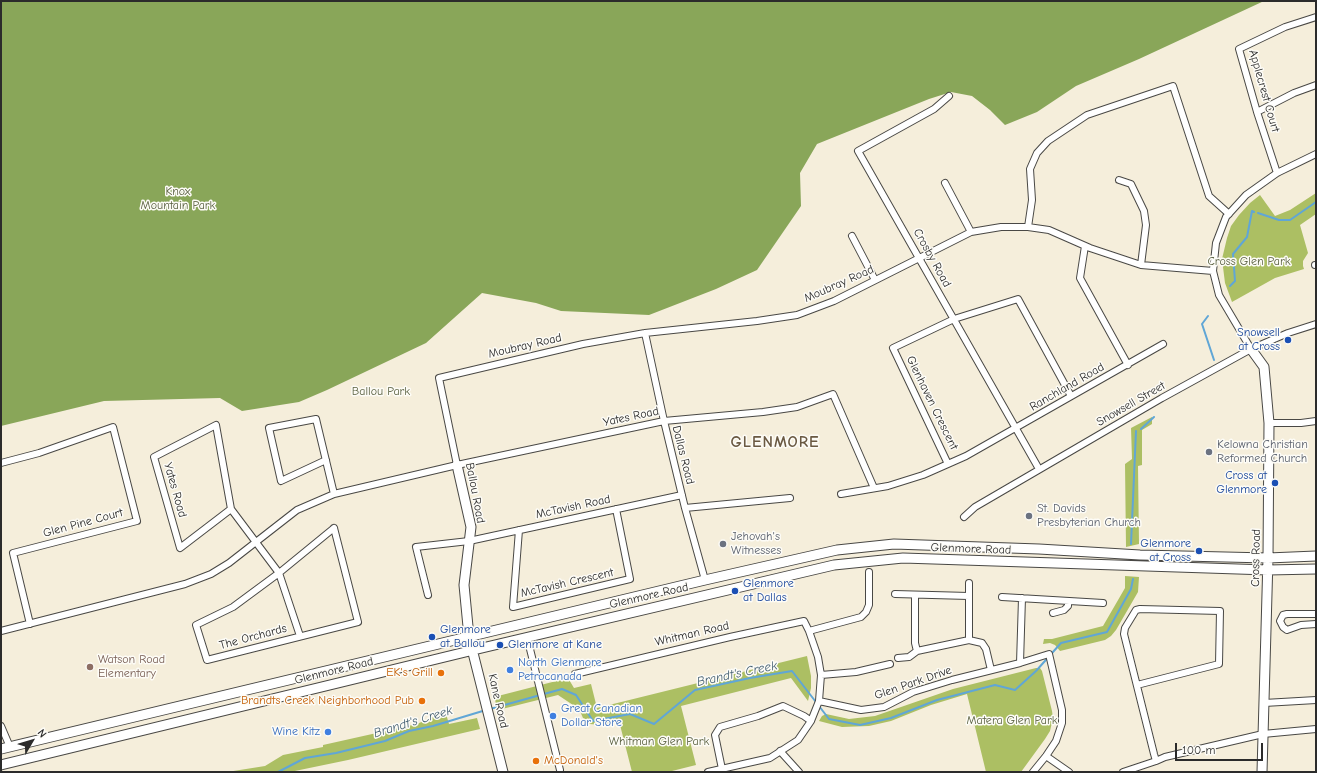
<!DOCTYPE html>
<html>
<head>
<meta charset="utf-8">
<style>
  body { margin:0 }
  #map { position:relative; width:1317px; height:773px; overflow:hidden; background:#f5eedb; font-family:"Comic Neue",sans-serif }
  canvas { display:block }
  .frame { position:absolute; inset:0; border:2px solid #2b2b2b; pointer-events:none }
  .north { position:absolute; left:12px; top:721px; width:40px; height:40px; -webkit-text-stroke:3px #fdfcf7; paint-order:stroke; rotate:52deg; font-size:11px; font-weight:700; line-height:16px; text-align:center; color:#2b2b2b }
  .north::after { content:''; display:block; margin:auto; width:14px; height:18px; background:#2b2b2b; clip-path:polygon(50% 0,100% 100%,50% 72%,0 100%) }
  .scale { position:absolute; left:1175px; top:743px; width:88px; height:18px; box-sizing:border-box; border:2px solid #2b2b2b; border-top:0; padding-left:5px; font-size:12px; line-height:14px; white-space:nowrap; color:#2b2b2b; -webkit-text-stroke:3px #fdfcf7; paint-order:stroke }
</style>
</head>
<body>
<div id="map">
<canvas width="1317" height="773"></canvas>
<div class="frame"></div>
<div class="north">N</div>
<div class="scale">100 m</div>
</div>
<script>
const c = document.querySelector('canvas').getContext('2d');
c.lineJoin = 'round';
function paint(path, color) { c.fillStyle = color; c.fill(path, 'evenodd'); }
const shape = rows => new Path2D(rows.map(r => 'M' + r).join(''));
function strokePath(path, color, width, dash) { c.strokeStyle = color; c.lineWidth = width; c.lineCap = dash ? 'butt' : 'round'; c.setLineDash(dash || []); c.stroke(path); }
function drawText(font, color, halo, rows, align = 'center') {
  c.font = font + ' "Comic Neue",sans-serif'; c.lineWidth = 3; c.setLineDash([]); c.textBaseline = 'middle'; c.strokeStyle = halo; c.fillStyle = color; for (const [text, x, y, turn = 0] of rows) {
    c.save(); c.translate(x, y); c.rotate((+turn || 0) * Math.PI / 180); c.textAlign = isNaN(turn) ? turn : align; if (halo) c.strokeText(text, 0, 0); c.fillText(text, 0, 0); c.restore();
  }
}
const green = shape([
  [1316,193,1316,214,1300,225,1308,253,1303,261,1303,266,1304,269,1275,278,1232,302,1225,283,1222,259,1227,238,1231,226,1239,215,1250,203,1260,195,1275,216,1290,210],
  [1152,417,1152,424,1142,430,1142,465,1138,466,1139,544,1126,547,1125,464,1132,459,1131,428],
  [1125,576,1139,577,1138,592,1116,630,1111,636,1105,640,1060,651,1055,645,1050,643,1043,644,1044,639,1052,639,1103,626,1125,588],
  [807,656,811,676,811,688,808,701,791,678,681,706,696,765,668,772,632,772,619,721,601,725,590,724,583,718,579,709,558,695,498,710,494,697,568,678,574,688,591,684,597,708],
  [1036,668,1040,668,1042,671,1052,711,1053,718,1050,731,1045,739,1021,772,986,772,967,694,931,705,891,721,869,726,842,727,819,721,822,716,826,714,849,719,875,716,953,689],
  [446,714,449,724,477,718,480,729,348,760,290,772,227,772,265,766,283,755,323,747,323,745,417,724,430,718]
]);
const forest = shape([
  [1,1,1264,1,1139,59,1076,86,1037,112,1005,125,990,110,972,96,951,92,929,99,817,144,800,173,801,206,757,270,716,289,649,315,561,311,536,303,482,293,426,343,327,390,299,402,242,411,220,398,104,401,1,426]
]);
const stream = shape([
  [1258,213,1279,220,1290,220,1316,202],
  [1230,286,1235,281,1233,254,1247,237,1252,211,1254,212],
  [1208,316,1202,324,1214,360],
  [1141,429,1154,417],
  [1131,544,1136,431],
  [490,709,562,689,576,695,593,721,630,714,654,724,695,690,750,678,792,671,829,719,860,725,891,718,937,700,995,685,1015,690,1036,671,1061,643,1107,632,1131,589,1133,579],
  [278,772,305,758,336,753,385,741,409,731,433,726,486,710]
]);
const street = shape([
  [949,96,934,109,858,151,1039,469],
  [1257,112,1294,93,1316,85],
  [1277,173,1257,112,1239,49,1285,27,1316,17],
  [1119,180,1131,184,1144,211,1146,225,1141,265],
  [945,183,971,232],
  [1028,227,1032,200,1030,169,1037,153,1048,141,1087,115,1173,86,1209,196,1229,214],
  [852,236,875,280],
  [1085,246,1080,278,1128,365],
  [1315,265,1316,265],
  [645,333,664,421,685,508,705,580],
  [1251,349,1219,295,1213,271,1216,243,1226,217,1246,195,1277,173,1316,154],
  [1269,423,1301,423,1316,421],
  [326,460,281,481,269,428,316,419,334,494],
  [1,463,39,453,113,427,137,521,13,553,30,624],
  [948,464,893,348,954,319,1018,299,1071,396],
  [457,465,439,378,583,344,645,333,757,321,797,315,834,301,971,232,1001,227,1028,227,1049,230,1090,248,1141,265,1213,271],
  [841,494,888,486,923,475,966,456,1163,344],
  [685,508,790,498],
  [231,509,180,548,154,457,216,425,231,509,279,573,300,636],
  [964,517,975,507,1162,398,1251,349,1288,333,1316,324],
  [334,528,358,622,207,660,196,625,233,607,279,573,334,528],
  [519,530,513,607,630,579,616,509],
  [895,594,969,596],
  [428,595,416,547,469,541,682,495],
  [1002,597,1103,603],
  [1053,613,1064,610,1068,606,1068,601],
  [1316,614,1287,614,1283,615,1280,621,1283,627,1287,630,1301,625,1316,624],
  [1,631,185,584,211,574,229,563,297,510,334,494,457,465,664,421,763,412,797,407,833,394,874,488],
  [809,631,861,617,866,612,869,605,869,572],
  [527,637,560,770],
  [969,640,982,643,986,649,991,670],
  [917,651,969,640,969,583],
  [898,658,909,657,917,651,915,643,915,595],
  [1020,663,1022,598],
  [575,674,730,637,804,621,809,631,818,657,821,675,819,701,811,721,798,740,770,758,708,772],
  [821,675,856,672,890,664],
  [1137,685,1219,664,1220,611,1140,609,1136,610,1125,628,1124,634,1154,754,1156,761],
  [819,701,861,710,884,707,913,692,952,680,1020,663,1049,654,1062,710,1062,723,1056,741,1046,756,1033,772],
  [1264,703,1316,700],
  [1,726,10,747],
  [780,751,799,772],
  [1046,756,1069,772],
  [722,769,715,735,720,727,758,716,783,706,804,716,811,721],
  [1123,772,1156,761,1165,757,1263,734,1316,729]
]);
const secondary = shape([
  [1251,349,1264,367,1269,423,1268,558,1262,772],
  [457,465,471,527,464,585,469,637,503,772],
  [1,749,705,580,837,550,894,544,1039,549,1140,555,1268,558,1316,556],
  [1,765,482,648,834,565,903,558,1268,570,1316,569]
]);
const markers = [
  [1288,340,4,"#1a4fb4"],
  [1209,452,4,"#6b7280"],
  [1275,483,4,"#1a4fb4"],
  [1029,516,4,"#6b7280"],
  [723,544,4,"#6b7280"],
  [1199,551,4,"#1a4fb4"],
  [735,591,4,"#1a4fb4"],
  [432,637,4,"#1a4fb4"],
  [500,645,4,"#1a4fb4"],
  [90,667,4,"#8d6e63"],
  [510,670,4,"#3f7fe0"],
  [441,673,4,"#e8710a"],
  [422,701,4,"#e8710a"],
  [553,716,4,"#3f7fe0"],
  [328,732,4,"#3f7fe0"],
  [536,761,4,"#e8710a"]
];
const streetNames = [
  ["Applecrest Court",1264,91,74],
  ["Crosby Road",932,258,61],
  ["Moubray Road",839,284,-24],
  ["Moubray Road",525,346,-13],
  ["Ranchland Road",1067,387,-30],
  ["Glenhaven Crescent",932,403,64],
  ["Snowsell Street",1131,404,-30],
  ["Yates Road",631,417,-12],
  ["Dallas Road",683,455,76],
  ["Yates Road",175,490,74],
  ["Ballou Road",475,493,79],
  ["McTavish Road",573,507,-12],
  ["Glen Pine Court",83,523,-15],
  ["Glenmore Road",971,549,2],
  ["Cross Road",1256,558,-89],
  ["McTavish Crescent",567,583,-13],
  ["Glenmore Road",649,596,-13],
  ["Whitman Road",692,634,-13],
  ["The Orchards",253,637,-15],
  ["Glenmore Road",334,671,-14],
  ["Glen Park Drive",913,683,-19],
  ["Kane Road",498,701,77]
];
const parkNames = [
  ["Knox",178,192],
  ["Mountain Park",178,206],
  ["Cross Glen Park",1249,262],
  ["Ballou Park",381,392],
  ["Matera Glen Park",1012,721],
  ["Whitman Glen Park",659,742]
];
const transitNames = [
  ["Snowsell",1280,333],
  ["at Cross",1280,347],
  ["Cross at",1267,476],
  ["Glenmore",1267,490],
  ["Glenmore",1191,544],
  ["at Cross",1191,558],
  ["Glenmore",743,584,"left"],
  ["at Dallas",743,598,"left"],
  ["Glenmore",440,630,"left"],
  ["at Ballou",440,644,"left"],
  ["Glenmore at Kane",508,645,"left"]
];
const worshipNames = [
  ["Kelowna Christian",1217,445],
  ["Reformed Church",1217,459],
  ["St. Davids",1037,509],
  ["Presbyterian Church",1037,523],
  ["Jehovah's",731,537],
  ["Witnesses",731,551]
];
const educationNames = [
  ["Watson Road",98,660],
  ["Elementary",98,674]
];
const shopNames = [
  ["North Glenmore",518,663],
  ["Petrocanada",518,677],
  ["Great Canadian",561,709],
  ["Dollar Store",561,723],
  ["Wine Kitz",320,732,"right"]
];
const foodNames = [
  ["EK's Grill",433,673],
  ["Brandts Creek Neighborhood Pub",414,701],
  ["McDonald's",544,761,"left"]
];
const waterNames = [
  ["Brandt's Creek",737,674,-12],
  ["Brandt's Creek",413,722,-17]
];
const districtNames = [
  ["GLENMORE",775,442]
];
paint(green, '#acbf63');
paint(forest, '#89a659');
strokePath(stream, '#60a6d6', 2);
strokePath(street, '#494845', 8);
strokePath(secondary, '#494845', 11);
strokePath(street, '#fff', 6);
strokePath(secondary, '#fff', 9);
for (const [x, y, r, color] of markers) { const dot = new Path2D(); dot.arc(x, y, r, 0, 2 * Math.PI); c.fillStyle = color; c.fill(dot); strokePath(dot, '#fdfcf7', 1.5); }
drawText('12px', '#2b2b2b', '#fdfcf7', streetNames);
drawText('12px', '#585f3f', '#fdfcf7', parkNames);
drawText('12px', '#164399', '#fdfcf7', transitNames, 'right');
drawText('12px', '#5b616d', '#fdfcf7', worshipNames, 'left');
drawText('12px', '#785e54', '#fdfcf7', educationNames, 'left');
drawText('12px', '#366cbe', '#fdfcf7', shopNames, 'left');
drawText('12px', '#c56008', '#fdfcf7', foodNames, 'right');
drawText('italic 13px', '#405c6f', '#fdfcf7', waterNames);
c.letterSpacing = '1px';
drawText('bold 16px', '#6a5942', '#fdfcf7', districtNames);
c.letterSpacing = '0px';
</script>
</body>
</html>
